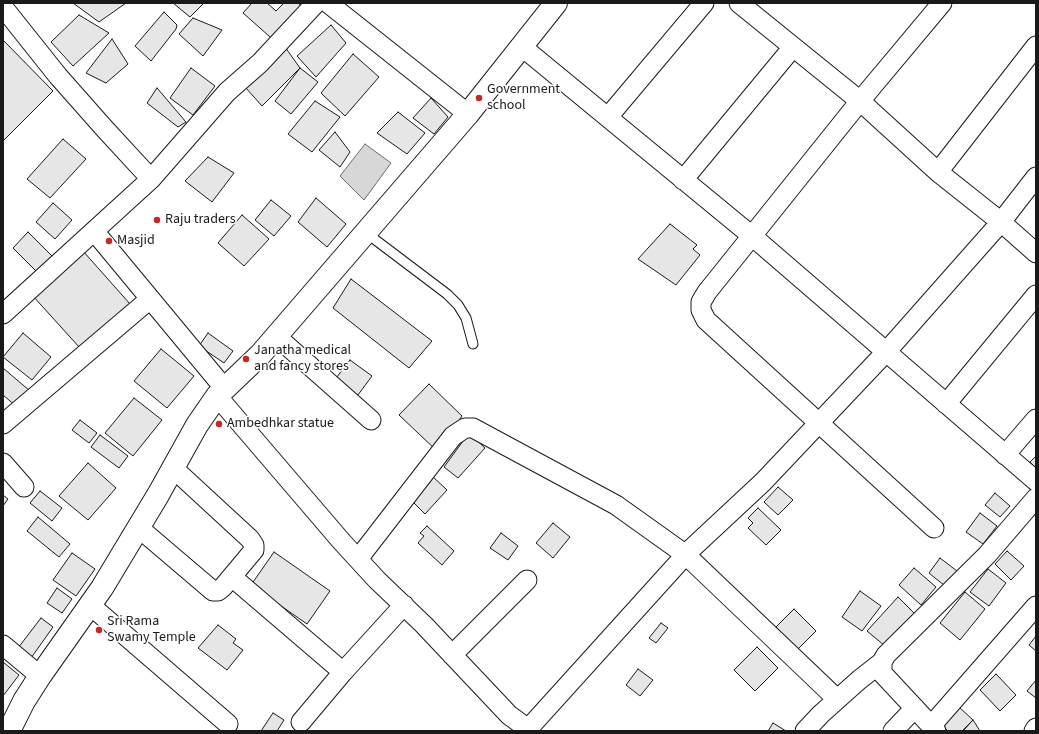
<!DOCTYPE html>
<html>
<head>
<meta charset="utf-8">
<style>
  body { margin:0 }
  #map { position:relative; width:1039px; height:734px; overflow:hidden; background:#fff; font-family:"Source Sans 3",sans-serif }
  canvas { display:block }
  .frame { position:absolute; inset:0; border:4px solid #1a1a1a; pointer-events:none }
</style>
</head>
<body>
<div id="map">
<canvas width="1039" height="734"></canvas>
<div class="frame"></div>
</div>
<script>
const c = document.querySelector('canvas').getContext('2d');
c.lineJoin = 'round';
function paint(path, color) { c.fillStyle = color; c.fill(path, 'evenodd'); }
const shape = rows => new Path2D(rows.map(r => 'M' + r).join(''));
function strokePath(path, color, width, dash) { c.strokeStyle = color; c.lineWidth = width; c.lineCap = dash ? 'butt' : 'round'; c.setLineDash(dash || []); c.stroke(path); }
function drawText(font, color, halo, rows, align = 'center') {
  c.font = font + ' "Source Sans 3",sans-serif'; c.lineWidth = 3; c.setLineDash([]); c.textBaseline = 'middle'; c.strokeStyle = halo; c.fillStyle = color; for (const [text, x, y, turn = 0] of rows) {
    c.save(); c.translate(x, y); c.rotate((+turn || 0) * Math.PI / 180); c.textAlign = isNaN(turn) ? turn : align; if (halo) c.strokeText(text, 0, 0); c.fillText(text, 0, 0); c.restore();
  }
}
const water = shape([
  [365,144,391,163,364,200,340,176,365,144]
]);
const building = shape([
  [73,3,126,3,99,22,73,3],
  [173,3,204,3,190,17,173,3],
  [252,3,267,3,276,11,284,3,298,3,306,10,278,44,243,13,252,3],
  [164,12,177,25,176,29,151,61,135,46,164,12],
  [79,15,109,33,73,66,51,42,79,15],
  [193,18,222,30,203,56,179,34,193,18],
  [331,25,346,43,316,77,297,56,331,25],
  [112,39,128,64,106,83,86,73,112,39],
  [3,40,53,91,3,141,3,40],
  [285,47,300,68,262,106,246,88,285,47],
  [353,54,379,77,345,116,321,93,353,54],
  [191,68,215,86,193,115,170,98,191,68],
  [300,68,318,82,291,114,275,101,300,68],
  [157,88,186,122,178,127,147,103,157,88],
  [431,98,448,117,434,134,413,118,431,98],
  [315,101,340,117,312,152,288,134,315,101],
  [398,112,425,133,407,154,377,133,398,112],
  [335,132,350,152,340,167,319,150,335,132],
  [63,139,86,159,50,198,27,179,63,139],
  [208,157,234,173,212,202,185,181,208,157],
  [316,198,346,224,327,247,298,222,316,198],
  [271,200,291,216,274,236,255,220,271,200],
  [53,203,72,220,55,239,36,222,53,203],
  [242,215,269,239,244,266,218,243,242,215],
  [670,224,697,245,693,249,700,255,676,285,638,259,670,224],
  [28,232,53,257,38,273,13,248,28,232],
  [83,251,130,304,80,348,32,295,83,251],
  [351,279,432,341,409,368,333,308,351,279],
  [23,333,51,357,32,380,3,357,23,333],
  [208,333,233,351,224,363,199,346,208,333],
  [161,349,194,376,167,408,134,381,161,349],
  [350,360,372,376,355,399,333,382,350,360],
  [3,368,30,391,17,407,3,395,3,368],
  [429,384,462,416,437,451,399,415,429,384],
  [134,398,162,420,133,456,105,433,134,398],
  [80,420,97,433,89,443,72,430,80,420],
  [469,433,485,448,458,478,444,467,469,433],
  [100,435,128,456,119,468,91,447,100,435],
  [1036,456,1036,468,1030,462,1036,456],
  [88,463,116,488,88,520,59,496,88,463],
  [431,475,447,490,425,514,411,500,431,475],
  [778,487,793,500,778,515,764,502,778,487],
  [40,491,62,508,52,521,30,503,40,491],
  [995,493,1010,506,1000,517,985,505,995,493],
  [3,495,8,499,3,506,3,495],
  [758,508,781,530,766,545,748,528,753,523,748,518,758,508],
  [980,513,997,526,983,544,966,532,980,513],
  [38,517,70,544,59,557,27,531,38,517],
  [553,523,570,537,553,558,536,543,553,523],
  [427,526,454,551,442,565,418,543,424,536,420,533,427,526],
  [501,533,518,546,508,560,490,548,501,533],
  [1007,551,1024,566,1011,580,995,564,1007,551],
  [274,552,330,591,307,624,251,585,274,552],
  [72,553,95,569,76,596,53,580,72,553],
  [940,558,957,571,945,586,929,573,940,558],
  [914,568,936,587,921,605,899,585,914,568],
  [988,569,1006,583,989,606,970,592,988,569],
  [57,588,72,599,62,613,47,603,57,588],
  [860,591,881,606,862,631,842,617,860,591],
  [965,592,985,609,960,640,940,623,965,592],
  [898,597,917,616,885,646,867,631,898,597],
  [794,609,816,631,798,649,776,627,794,609],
  [41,618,53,627,31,658,18,648,41,618],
  [661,623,668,628,656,643,649,638,661,623],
  [218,625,236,639,233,643,243,650,227,670,198,648,218,625],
  [1036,636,1036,651,1029,645,1036,636],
  [757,647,778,668,755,691,734,670,757,647],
  [3,662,19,675,3,696,3,662],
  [638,669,653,680,640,696,626,685,638,669],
  [996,674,1016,695,1000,711,980,690,996,674],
  [1036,680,1036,698,1027,691,1036,680],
  [959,707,973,720,962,731,948,731,942,725,959,707],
  [273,713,284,720,277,731,261,731,273,713],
  [973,720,980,731,963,731,973,720],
  [773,723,786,731,768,731,773,723]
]);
const lane = shape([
  [365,232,447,294,458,305,466,318,473,344]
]);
const street = shape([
  [328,3,468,114],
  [739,3,860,101,938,172,1001,222,1036,253],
  [3,7,58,76,104,128,151,179],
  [521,46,752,236,1036,481],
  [608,117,704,3],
  [938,172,1036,46],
  [683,180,793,47],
  [94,231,225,389],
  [3,314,151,179,227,92,260,63,316,3],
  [276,336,371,420],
  [217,396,342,542,377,580,424,625,509,715,528,729,689,551,763,482,886,352,1001,222,1036,177],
  [946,404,1036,295],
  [3,424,150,299],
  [1005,455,1036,419],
  [3,463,24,487],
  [139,528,213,591,218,591,223,587,254,550,254,545,250,539,173,468],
  [934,528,706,320,701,310,701,302,707,292,860,101,942,3],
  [358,559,453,436,465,428,473,428,616,505,686,555,837,699],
  [232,577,343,672],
  [90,605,228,724],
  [3,645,40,676],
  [452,655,527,580],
  [301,722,343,672,404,605],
  [931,726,1036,606],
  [805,731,821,714,859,680,882,662],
  [893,731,915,708],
  [936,731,882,673,882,662,886,655,987,555,1036,498],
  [1034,731,1036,728]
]);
const secondary = shape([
  [9,731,24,701,40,676,102,588,158,495,197,425,217,396,260,355,468,114,556,3]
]);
const markers = [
  [479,98,4,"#c62828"],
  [157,220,4,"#c62828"],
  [109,241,4,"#c62828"],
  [246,359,4,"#c62828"],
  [219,424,4,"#c62828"],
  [99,630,4,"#c62828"]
];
const poiNames = [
  ["Government",487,90],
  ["school",487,106],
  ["Raju traders",165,220],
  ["Masjid",117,241],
  ["Janatha medical",254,351],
  ["and fancy stores",254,367],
  ["Ambedhkar statue",227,424],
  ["Sri Rama",107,622],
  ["Swamy Temple",107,638]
];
paint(water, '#d7d7d7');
strokePath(water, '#6a6a6a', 1);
paint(building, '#e6e6e6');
strokePath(building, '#1a1a1a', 1);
strokePath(lane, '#1a1a1a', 11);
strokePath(street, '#1a1a1a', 21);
strokePath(secondary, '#1a1a1a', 24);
strokePath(lane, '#fff', 9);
strokePath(street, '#fff', 19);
strokePath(secondary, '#fff', 22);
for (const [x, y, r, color] of markers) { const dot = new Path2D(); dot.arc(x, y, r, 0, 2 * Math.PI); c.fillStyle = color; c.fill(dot); strokePath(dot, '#fff', 1.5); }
drawText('14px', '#1a1a1a', '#fff', poiNames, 'left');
</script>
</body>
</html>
